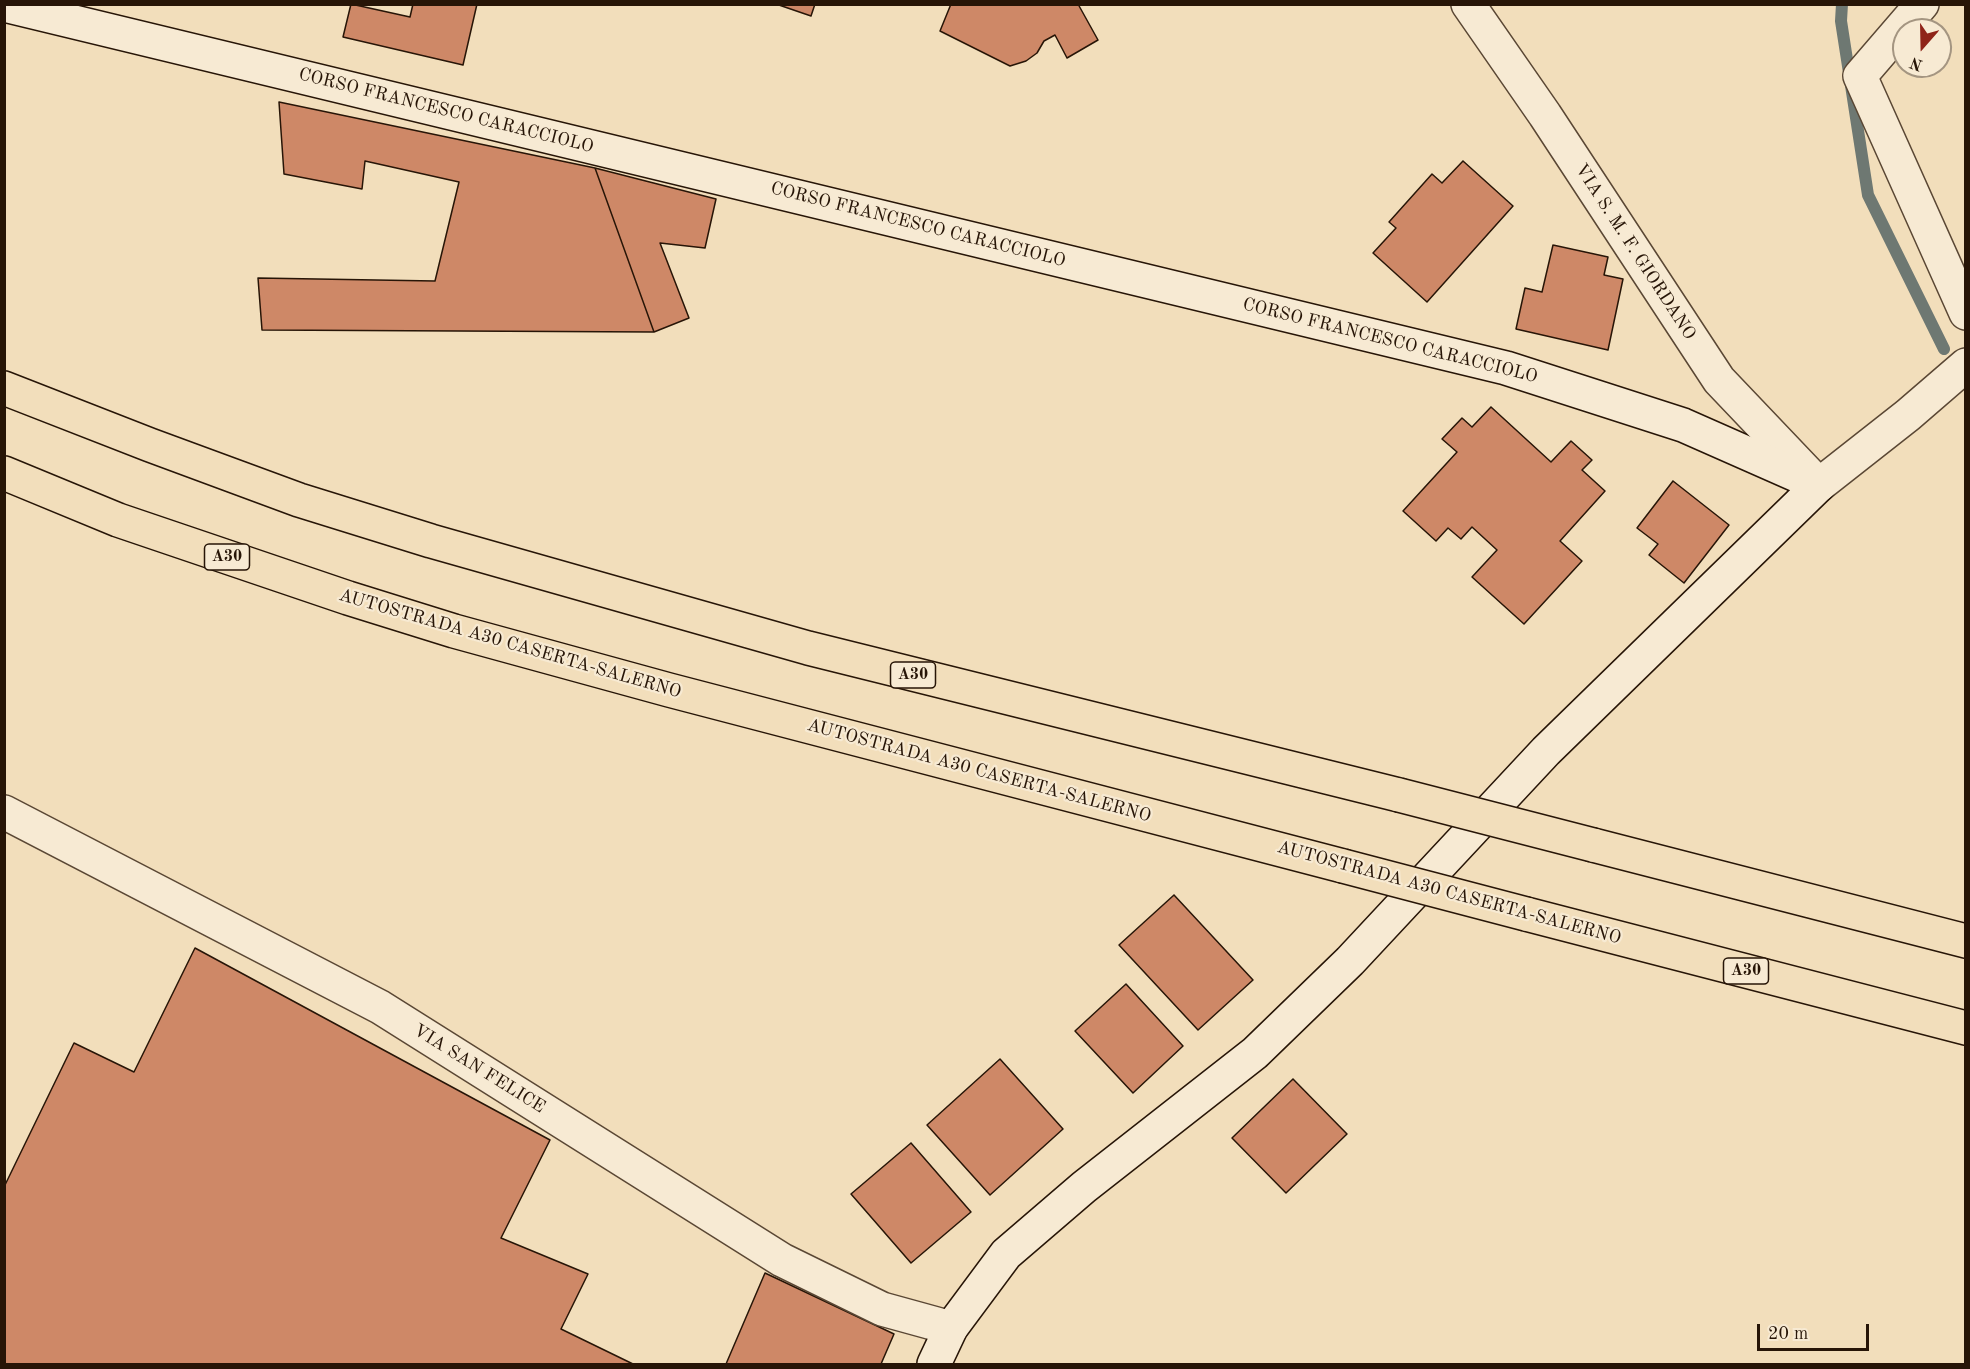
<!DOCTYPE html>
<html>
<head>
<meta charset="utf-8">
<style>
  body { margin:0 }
  #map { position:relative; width:1970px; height:1369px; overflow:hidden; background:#f2debb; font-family:"Old Standard TT",serif }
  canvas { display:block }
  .frame { position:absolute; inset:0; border:6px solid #271507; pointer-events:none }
  .north { position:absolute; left:1892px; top:18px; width:60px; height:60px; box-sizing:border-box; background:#f7ead3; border:2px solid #a49581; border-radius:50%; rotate:200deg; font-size:16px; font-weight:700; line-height:24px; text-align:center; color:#271507 }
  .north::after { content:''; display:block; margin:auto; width:21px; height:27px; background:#8f2418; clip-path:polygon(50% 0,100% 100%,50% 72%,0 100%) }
  .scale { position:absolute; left:1757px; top:1324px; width:112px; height:27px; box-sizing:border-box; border:3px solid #271507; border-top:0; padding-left:8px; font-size:18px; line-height:21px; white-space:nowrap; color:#271507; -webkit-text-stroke:4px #f7ead3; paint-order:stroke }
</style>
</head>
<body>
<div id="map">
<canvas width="1970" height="1369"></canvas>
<div class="frame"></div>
<div class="north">N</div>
<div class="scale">20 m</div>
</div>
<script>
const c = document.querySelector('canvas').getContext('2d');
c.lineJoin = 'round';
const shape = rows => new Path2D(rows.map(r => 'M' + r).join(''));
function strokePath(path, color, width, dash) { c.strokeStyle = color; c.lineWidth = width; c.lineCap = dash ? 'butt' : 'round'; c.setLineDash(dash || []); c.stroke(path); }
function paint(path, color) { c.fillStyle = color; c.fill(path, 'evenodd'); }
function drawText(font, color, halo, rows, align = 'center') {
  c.font = font + ' "Old Standard TT",serif'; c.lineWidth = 4.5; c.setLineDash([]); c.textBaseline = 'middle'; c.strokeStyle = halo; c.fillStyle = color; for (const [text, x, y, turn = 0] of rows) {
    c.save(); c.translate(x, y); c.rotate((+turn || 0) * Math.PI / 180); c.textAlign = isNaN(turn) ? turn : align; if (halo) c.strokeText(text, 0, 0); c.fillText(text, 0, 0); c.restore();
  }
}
const stream = shape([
  [1842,4,1841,21,1868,195,1944,349]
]);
const building = shape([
  [351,4,410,17,413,4,477,4,463,65,343,37,351,4],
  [776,4,815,4,811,16,776,4],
  [951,4,1078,4,1098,40,1067,58,1055,35,1044,41,1037,53,1026,61,1010,66,940,31,951,4],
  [279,102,595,168,654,332,262,330,258,278,435,281,459,182,365,161,362,189,284,174,279,102],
  [1463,161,1513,206,1427,302,1373,253,1396,228,1389,222,1432,174,1442,183,1463,161],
  [595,168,716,199,705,248,660,243,689,318,654,332,595,168],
  [1553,245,1608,257,1604,275,1623,279,1608,350,1516,329,1525,288,1542,292,1553,245],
  [1491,407,1551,462,1571,441,1592,460,1582,470,1605,491,1560,541,1582,561,1524,624,1472,577,1497,550,1472,527,1461,539,1448,528,1436,541,1403,511,1457,452,1442,439,1462,418,1472,427,1491,407],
  [1673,481,1729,525,1684,583,1649,555,1658,544,1637,528,1673,481],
  [1174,895,1253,980,1198,1030,1119,945,1174,895],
  [195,948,550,1140,501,1238,588,1274,561,1329,633,1364,4,1364,4,1187,74,1043,134,1072,195,948],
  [1126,984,1183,1046,1133,1093,1075,1031,1126,984],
  [1000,1059,1063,1129,990,1195,927,1125,1000,1059],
  [1293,1079,1347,1134,1286,1193,1232,1138,1293,1079],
  [911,1143,971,1212,911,1263,851,1194,911,1143],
  [765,1273,894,1334,881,1364,726,1364,765,1273]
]);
const street = shape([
  [1468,4,1545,115,1719,380,1819,485,1908,415,1966,365],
  [1922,4,1860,76,1966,313],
  [4,812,380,1007,782,1260,882,1309,951,1328]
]);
const secondary = shape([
  [4,5,1506,368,1683,425,1819,485,1546,751,1350,961,1255,1053,1084,1187,1006,1254,951,1328,934,1364]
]);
const highway = shape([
  [4,388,150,445,299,500,431,541,808,648,1399,795],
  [4,473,118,520,348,598,454,631,669,690,1343,866],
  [1593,845,1966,941],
  [1526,914,1966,1028]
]);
const highwayBridge = shape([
  [1399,795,1593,845],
  [1343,866,1526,914]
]);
const shields = [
  [227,557,45],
  [913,675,45],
  [1746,971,45]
];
const shieldNames = [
  ["A30",227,557],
  ["A30",913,675],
  ["A30",1746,971]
];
const streetNames = [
  ["CORSO FRANCESCO CARACCIOLO",446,111,14],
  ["CORSO FRANCESCO CARACCIOLO",918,225,14],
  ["VIA S. M. F. GIORDANO",1635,252,57],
  ["CORSO FRANCESCO CARACCIOLO",1390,341,14],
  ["AUTOSTRADA A30 CASERTA-SALERNO",510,644,16],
  ["AUTOSTRADA A30 CASERTA-SALERNO",979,771,15],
  ["AUTOSTRADA A30 CASERTA-SALERNO",1449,893,15],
  ["VIA SAN FELICE",479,1069,32]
];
strokePath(stream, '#6e7872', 12);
paint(building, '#ce8867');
strokePath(building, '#271507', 1.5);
strokePath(street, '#5a4734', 36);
strokePath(secondary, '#271507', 36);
strokePath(highway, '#271507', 36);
strokePath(street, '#f7ead3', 33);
strokePath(secondary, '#f7ead3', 33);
strokePath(highway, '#f2debb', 33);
strokePath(highwayBridge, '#271507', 36, []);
strokePath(highwayBridge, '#f2debb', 33);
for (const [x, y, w] of shields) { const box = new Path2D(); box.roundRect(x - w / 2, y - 13, w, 26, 4.5); c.fillStyle = '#f7ead3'; c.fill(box); strokePath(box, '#271507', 1.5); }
drawText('bold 16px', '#271507', null, shieldNames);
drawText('18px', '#271507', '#f7ead3', streetNames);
</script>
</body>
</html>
